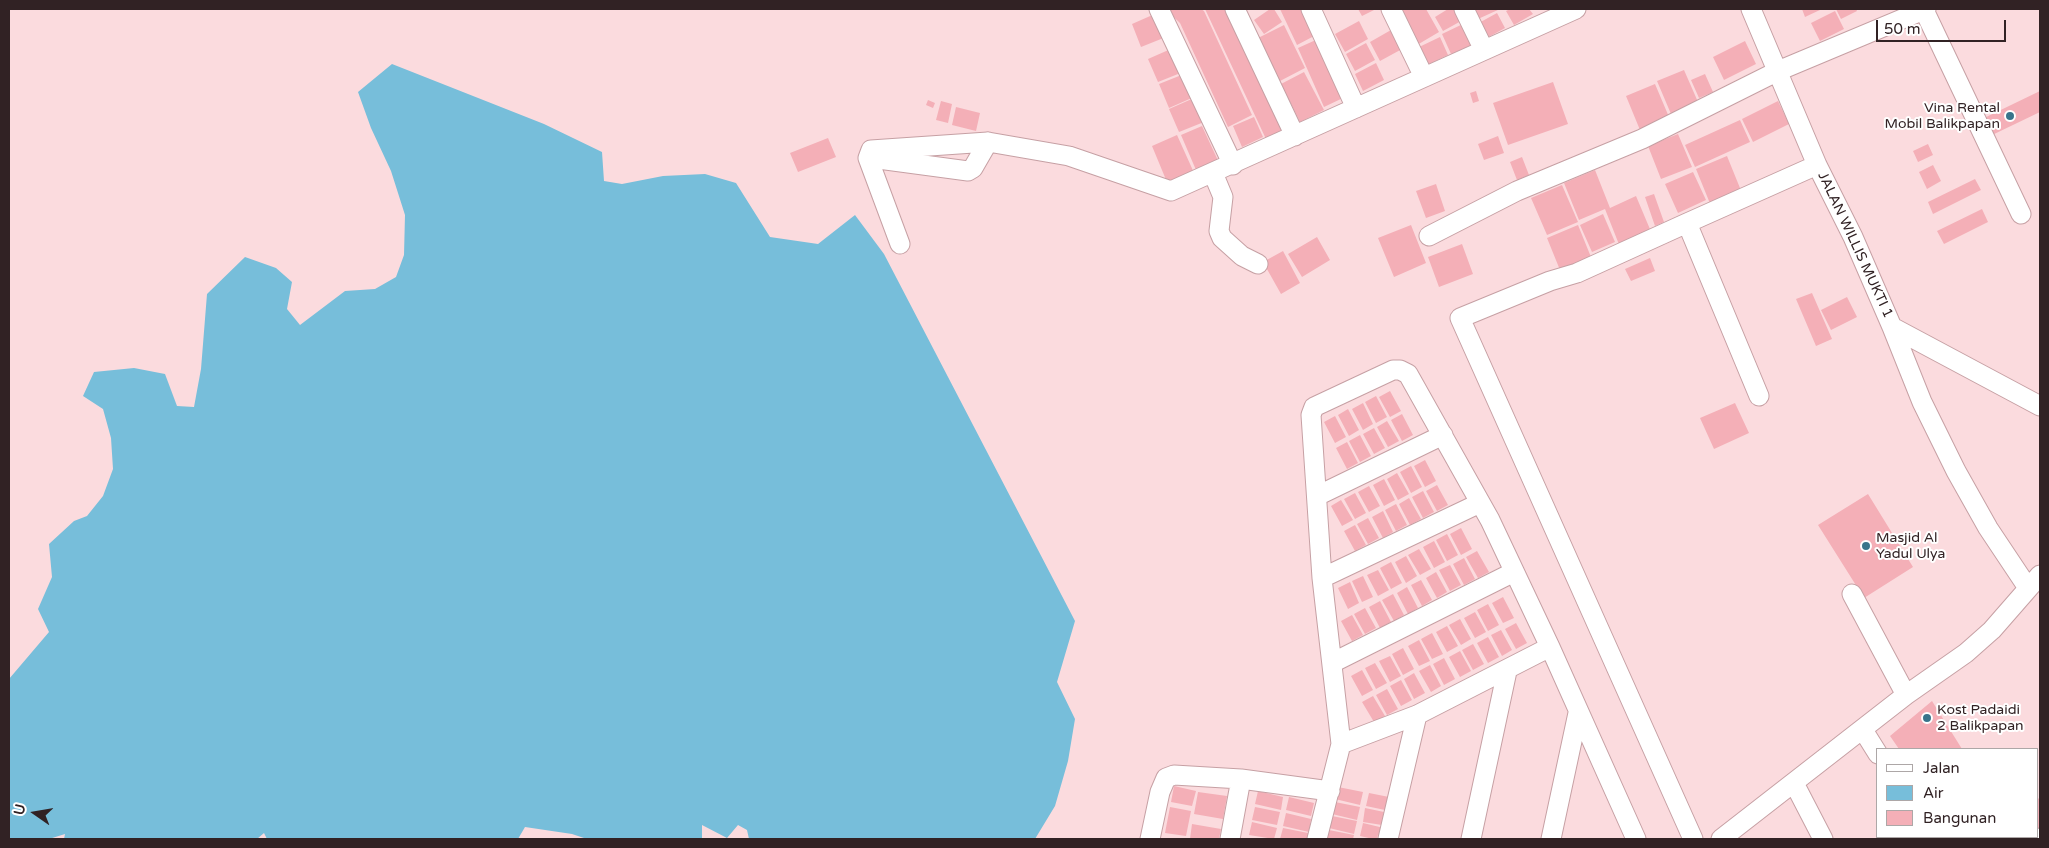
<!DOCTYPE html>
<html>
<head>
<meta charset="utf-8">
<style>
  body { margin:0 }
  #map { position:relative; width:2049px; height:848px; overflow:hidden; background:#fbdbde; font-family:"Varela Round",sans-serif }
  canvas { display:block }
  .frame { position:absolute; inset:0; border:10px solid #312224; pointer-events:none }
  .legend { position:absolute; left:1876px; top:748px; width:162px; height:90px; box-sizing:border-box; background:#fff; border:1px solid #ada7a7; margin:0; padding:6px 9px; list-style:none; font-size:15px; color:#312224 }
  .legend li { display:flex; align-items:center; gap:10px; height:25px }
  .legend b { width:25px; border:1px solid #ada7a7 }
  .north { position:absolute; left:10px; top:788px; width:50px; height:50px; -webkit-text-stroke:4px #fff; paint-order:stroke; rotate:283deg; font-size:14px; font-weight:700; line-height:20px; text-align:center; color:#312224 }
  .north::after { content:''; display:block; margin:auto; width:18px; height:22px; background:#312224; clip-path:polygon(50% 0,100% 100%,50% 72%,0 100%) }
  .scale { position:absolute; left:1876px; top:20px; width:130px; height:22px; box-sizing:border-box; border:2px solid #312224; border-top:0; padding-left:6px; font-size:15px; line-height:18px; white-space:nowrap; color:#312224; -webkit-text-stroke:4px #fff; paint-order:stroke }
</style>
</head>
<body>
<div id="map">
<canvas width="2049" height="848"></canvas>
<div class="frame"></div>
<ul class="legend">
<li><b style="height:6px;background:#fff"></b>Jalan</li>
<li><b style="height:14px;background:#77beda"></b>Air</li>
<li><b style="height:14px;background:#f4afb7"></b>Bangunan</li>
</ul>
<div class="north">U</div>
<div class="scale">50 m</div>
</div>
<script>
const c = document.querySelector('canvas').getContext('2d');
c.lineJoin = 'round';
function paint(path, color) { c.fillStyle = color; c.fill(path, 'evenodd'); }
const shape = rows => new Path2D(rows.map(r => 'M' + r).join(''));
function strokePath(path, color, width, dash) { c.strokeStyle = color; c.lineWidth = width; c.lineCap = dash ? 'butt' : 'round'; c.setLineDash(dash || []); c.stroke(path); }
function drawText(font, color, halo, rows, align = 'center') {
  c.font = font + ' "Varela Round",sans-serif'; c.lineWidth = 4; c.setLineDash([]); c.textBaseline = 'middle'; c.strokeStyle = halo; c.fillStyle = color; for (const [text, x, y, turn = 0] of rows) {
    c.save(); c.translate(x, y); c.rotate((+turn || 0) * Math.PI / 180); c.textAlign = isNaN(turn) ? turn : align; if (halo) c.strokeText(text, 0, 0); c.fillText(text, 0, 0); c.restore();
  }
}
const water = shape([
  [392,64,544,124,602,152,604,181,622,184,663,176,705,174,736,183,770,237,818,244,855,215,884,254,1075,621,1057,682,1075,719,1068,761,1055,806,1035,839,749,839,747,830,738,825,727,838,702,825,702,839,587,839,572,834,525,827,518,839,267,839,264,833,257,839,64,839,65,834,49,839,9,839,9,679,49,632,38,609,52,577,49,544,74,521,87,516,103,496,113,469,111,438,103,409,83,396,94,372,134,368,165,374,177,406,194,407,201,369,207,294,245,257,276,268,292,282,287,309,300,325,345,291,375,289,396,277,404,255,405,215,391,171,371,128,358,92]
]);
const building = shape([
  [1165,9,1201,9,1204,11,1252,115,1228,127,1180,23],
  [1205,9,1231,9,1287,129,1266,139],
  [1270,9,1274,9,1282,22,1264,34,1254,20],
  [1280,9,1303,9,1316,35,1297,45],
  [1358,9,1376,9,1362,16],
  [1396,9,1426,9,1439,32,1417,45],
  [1448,9,1456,9,1463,20,1443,31,1435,17],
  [1473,9,1500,9,1478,19],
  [1510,9,1529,9,1533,14,1514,25,1506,11],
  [1802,9,1822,9,1805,17],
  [1836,9,1856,9,1857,11,1841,19],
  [1835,11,1844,29,1820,41,1811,23],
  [1157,13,1166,37,1141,47,1132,24],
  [1497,13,1505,28,1485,39,1477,24],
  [1359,21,1368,39,1345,52,1335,34],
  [1465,23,1474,44,1451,54,1442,34],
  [1284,25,1305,68,1280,81,1258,38],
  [1391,30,1402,49,1380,61,1370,42],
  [1440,37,1448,55,1425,66,1417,48],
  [1318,39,1345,97,1324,107,1298,48],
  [1745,41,1756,64,1724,80,1713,57],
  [1366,43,1375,60,1355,71,1346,54],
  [1173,48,1183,72,1158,82,1148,59],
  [1376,63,1384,80,1363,91,1355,74],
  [1684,70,1698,102,1671,114,1657,81],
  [1304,72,1324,110,1300,122,1281,84],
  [1184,74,1194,97,1169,108,1159,84],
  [1705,74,1713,92,1699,98,1691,80],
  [1553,82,1568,124,1508,145,1493,103],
  [1655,84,1669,117,1640,130,1626,96],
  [1476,91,1479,101,1473,103,1470,93],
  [2040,91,2040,112,1988,137,1980,120],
  [1194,98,1204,122,1179,132,1169,109],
  [928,100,935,103,933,108,926,105],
  [941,101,952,104,948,123,936,120],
  [1778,101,1789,124,1753,142,1742,119],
  [956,107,980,113,976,131,952,125],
  [1254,117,1263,137,1242,147,1233,126],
  [1740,120,1750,142,1695,167,1685,145],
  [1202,126,1221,167,1199,177,1181,135],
  [1678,134,1692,167,1661,179,1648,146],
  [1177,135,1195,175,1169,187,1152,146],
  [1498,136,1504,153,1484,160,1478,144],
  [828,138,836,157,798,172,790,153],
  [1928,144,1933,155,1918,162,1913,151],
  [1727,156,1742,193,1711,206,1696,169],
  [1522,157,1529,175,1517,180,1510,162],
  [1933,165,1941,181,1927,189,1919,172],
  [1595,170,1610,208,1636,196,1652,234,1620,247,1605,209,1579,220,1564,183],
  [1693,172,1706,200,1678,213,1665,184],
  [1975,179,1981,190,1933,214,1928,202],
  [1436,184,1445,211,1426,218,1416,191],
  [1562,185,1578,222,1547,235,1531,198],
  [1654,194,1664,222,1655,226,1645,197],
  [1982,209,1988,222,1944,244,1937,231],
  [1603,214,1615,242,1592,252,1580,225],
  [1411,225,1426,263,1394,277,1378,238],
  [1578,225,1593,262,1562,275,1547,238],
  [1317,237,1330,260,1302,277,1288,254],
  [1462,244,1473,274,1439,287,1428,257],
  [1283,251,1300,283,1281,294,1263,262],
  [1650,258,1655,271,1631,281,1625,269],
  [1812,293,1832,339,1816,346,1796,299],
  [1847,297,1857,317,1831,330,1821,310],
  [1390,391,1401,411,1390,417,1379,397],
  [1376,396,1387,417,1376,423,1365,402],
  [1363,403,1373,424,1363,430,1352,409],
  [1735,403,1749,433,1714,449,1700,418],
  [1348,409,1359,430,1349,436,1338,415],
  [1402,414,1413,435,1402,441,1391,420],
  [1335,416,1346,437,1335,443,1324,422],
  [1387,421,1399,441,1388,447,1377,427],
  [1374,428,1385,448,1374,454,1363,434],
  [1360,435,1371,456,1360,462,1349,441],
  [1347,442,1358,463,1347,469,1336,448],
  [1425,460,1436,481,1425,487,1414,466],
  [1411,466,1422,487,1411,493,1400,472],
  [1397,473,1409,494,1398,500,1387,479],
  [1384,479,1395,500,1384,506,1373,485],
  [1437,485,1448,505,1437,511,1426,491],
  [1369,486,1380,506,1369,512,1358,492],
  [1423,491,1434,512,1423,518,1412,497],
  [1355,493,1366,513,1355,519,1344,499],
  [1868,494,1913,567,1864,598,1818,525],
  [1409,498,1421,519,1410,525,1399,504],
  [1341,500,1353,520,1342,526,1331,506],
  [1396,504,1407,525,1396,531,1385,510],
  [1383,511,1393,532,1383,538,1372,517],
  [1368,518,1379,538,1368,544,1357,524],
  [1355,525,1366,545,1355,551,1344,531],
  [1461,528,1472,549,1461,555,1450,534],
  [1447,534,1458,555,1447,561,1436,540],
  [1434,541,1445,562,1434,568,1423,547],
  [1419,549,1431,569,1420,575,1408,555],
  [1477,551,1489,572,1478,578,1466,557],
  [1406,556,1417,576,1406,583,1395,562],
  [1464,558,1475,579,1464,585,1453,564],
  [1391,562,1402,583,1391,589,1380,568],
  [1450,565,1461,585,1450,591,1439,570],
  [1378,570,1389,590,1378,596,1367,575],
  [1436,572,1447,592,1437,598,1426,578],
  [1363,576,1373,597,1362,602,1352,581],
  [1421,580,1432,600,1422,606,1411,585],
  [1350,582,1359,603,1348,609,1338,588],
  [1407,587,1418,608,1408,614,1397,593],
  [1393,594,1404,615,1394,621,1382,600],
  [1503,597,1514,618,1503,623,1492,603],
  [1380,601,1391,622,1380,628,1369,607],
  [1488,604,1499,625,1488,631,1477,610],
  [1365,608,1376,628,1365,634,1354,614],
  [1475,612,1486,632,1475,638,1464,618],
  [1352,615,1363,635,1352,641,1341,621],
  [1460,619,1471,639,1461,645,1449,625],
  [1516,623,1527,643,1516,649,1505,629],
  [1447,626,1458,646,1447,652,1436,632],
  [1501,630,1512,650,1502,656,1491,635],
  [1432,633,1443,654,1432,659,1421,639],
  [1488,637,1499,657,1488,663,1477,643],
  [1419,640,1430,661,1419,666,1408,646],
  [1473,644,1484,664,1473,670,1462,650],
  [1403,648,1414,669,1403,675,1392,654],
  [1460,651,1471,671,1460,677,1449,657],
  [1390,656,1401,676,1390,682,1379,661],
  [1444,658,1455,679,1444,685,1433,664],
  [1375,663,1387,683,1376,689,1365,668],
  [1430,665,1441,686,1431,692,1419,671],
  [1362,670,1373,690,1362,696,1351,676],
  [1414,673,1425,693,1414,699,1404,679],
  [1401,680,1412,700,1401,706,1390,686],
  [1387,689,1398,709,1387,715,1376,695],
  [1373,696,1385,716,1374,722,1362,702],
  [1932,701,1962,749,1899,749,1890,736],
  [1174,786,1196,791,1192,806,1171,802],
  [1338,787,1363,792,1360,805,1335,799],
  [1258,791,1283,797,1281,810,1255,804],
  [1198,792,1227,796,1223,819,1194,814],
  [1369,793,1394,798,1392,807,1386,806,1385,810,1366,806],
  [1289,797,1314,803,1311,816,1286,810],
  [2040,797,2040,827,2038,829,2038,799],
  [1335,802,1360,807,1357,820,1332,814],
  [1170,807,1191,811,1186,836,1165,833],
  [1255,807,1280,812,1277,825,1252,820],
  [1365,808,1384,812,1383,817,1390,818,1388,826,1363,822],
  [1286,813,1311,819,1309,832,1283,826],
  [1332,816,1357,821,1354,834,1329,828],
  [1252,822,1277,828,1274,839,1249,835],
  [1363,823,1388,829,1386,837,1378,835,1377,839,1373,839,1360,836],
  [1192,824,1221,829,1219,839,1190,839],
  [1283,828,1308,833,1307,839,1280,839],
  [1329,830,1354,835,1353,839,1327,839],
  [1971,837,2006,837,2007,839,1973,839]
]);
const minor = shape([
  [1159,9,1233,165],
  [1235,9,1295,136],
  [1311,9,1356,108],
  [1391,9,1424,77],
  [1464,9,1484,50],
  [1751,9,1817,165,1853,237,1892,327,2040,406],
  [1924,10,2021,214],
  [871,158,968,171,973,168,988,142],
  [1213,173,1223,197,1219,231,1222,238,1242,256,1258,264],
  [1687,223,1577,273,1550,281,1460,318,1693,839],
  [1429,236,1517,191,1642,139,1778,71,1926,9],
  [900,244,868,158,871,150,988,142,1069,156,1171,191,1576,9],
  [1892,327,1922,402,1956,471,1988,528,2028,588],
  [1759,396,1687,223,1817,165],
  [1317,496,1443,435],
  [1322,578,1480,503],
  [1852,594,1906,695],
  [1332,663,1514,572],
  [1863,730,1878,754],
  [1341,744,1322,578,1311,415,1314,407,1393,370,1400,370,1408,374,1490,520,1550,647,1636,839],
  [1794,783,1823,839],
  [1927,837,1928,839],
  [2034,837,2036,839],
  [1150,839,1160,792,1166,778,1174,775,1241,779,1330,791],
  [1230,839,1241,779],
  [1317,839,1341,744,1417,715,1550,647],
  [1388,839,1417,715],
  [1471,839,1507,671],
  [1551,839,1578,713],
  [1721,839,1906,695,1966,653,1992,630,2040,575]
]);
const markers = [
  [2010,116,5,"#38748b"],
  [1866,546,5,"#38748b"],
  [1927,718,5,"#38748b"]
];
const poiNames = [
  ["Vina Rental",2000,108,"right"],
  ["Mobil Balikpapan",2000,124,"right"],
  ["Masjid Al",1876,538],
  ["Yadul Ulya",1876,554],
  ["Kost Padaidi",1937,710],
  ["2 Balikpapan",1937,726]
];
const streetNames = [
  ["JALAN WILLIS MUKTI 1",1855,245,65]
];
paint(water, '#77beda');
paint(building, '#f4afb7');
strokePath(minor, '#c6a0a4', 21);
strokePath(minor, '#fff', 19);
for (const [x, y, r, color] of markers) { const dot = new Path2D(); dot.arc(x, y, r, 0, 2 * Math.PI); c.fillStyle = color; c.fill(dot); strokePath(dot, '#fff', 2); }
drawText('14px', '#312224', '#fff', poiNames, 'left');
drawText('14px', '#312224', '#fff', streetNames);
</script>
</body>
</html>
